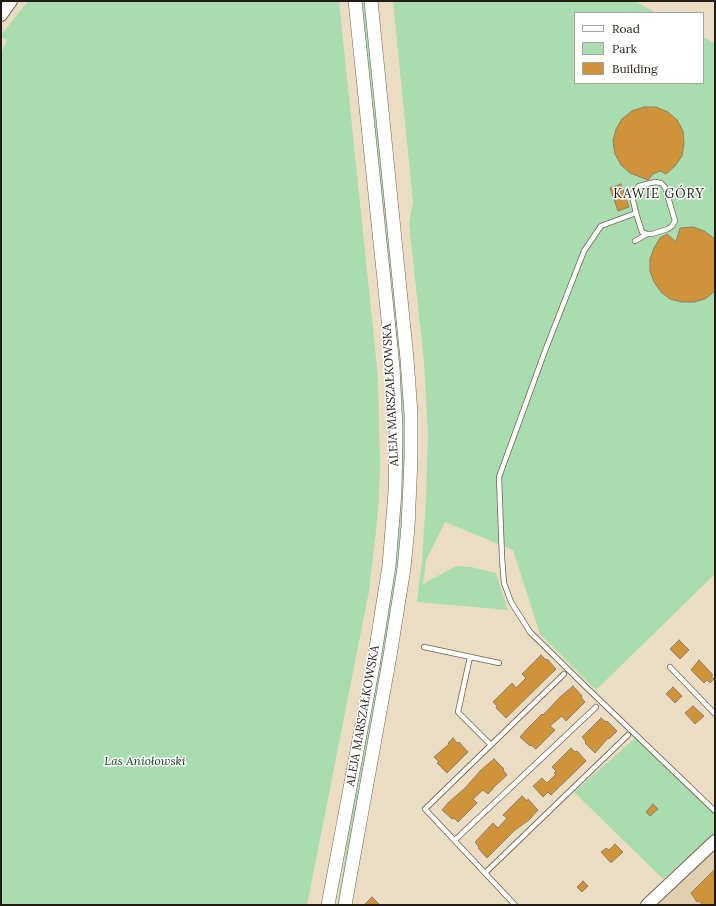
<!DOCTYPE html>
<html>
<head>
<meta charset="utf-8">
<style>
  body { margin:0 }
  #map { position:relative; width:716px; height:906px; overflow:hidden; background:#ebddc3; font-family:Lora,serif }
  canvas { display:block }
  .frame { position:absolute; inset:0; border:2px solid #221d14; pointer-events:none }
  .legend { position:absolute; left:574px; top:12px; width:130px; height:72px; box-sizing:border-box; background:#fff; border:1px solid #a7a5a1; margin:0; padding:5px 7px; list-style:none; font-size:12px; color:#221d14 }
  .legend li { display:flex; align-items:center; gap:8px; height:20px }
  .legend b { width:20px; border:1px solid #a7a5a1 }
</style>
</head>
<body>
<div id="map">
<canvas width="716" height="906"></canvas>
<div class="frame"></div>
<ul class="legend">
<li><b style="height:5px;background:#fff"></b>Road</li>
<li><b style="height:11px;background:#a9dcaf"></b>Park</li>
<li><b style="height:11px;background:#cf943a"></b>Building</li>
</ul>
</div>
<script>
const c = document.querySelector('canvas').getContext('2d');
c.lineJoin = 'round';
function paint(path, color) { c.fillStyle = color; c.fill(path, 'evenodd'); }
const shape = rows => new Path2D(rows.map(r => 'M' + r).join(''));
function strokePath(path, color, width, dash) { c.strokeStyle = color; c.lineWidth = width; c.lineCap = dash ? 'butt' : 'round'; c.setLineDash(dash || []); c.stroke(path); }
function drawText(font, color, halo, rows, align = 'center') {
  c.font = font + ' Lora,serif'; c.lineWidth = 3; c.setLineDash([]); c.textBaseline = 'middle'; c.strokeStyle = halo; c.fillStyle = color; for (const [text, x, y, turn = 0] of rows) {
    c.save(); c.translate(x, y); c.rotate((+turn || 0) * Math.PI / 180); c.textAlign = isNaN(turn) ? turn : align; if (halo) c.strokeText(text, 0, 0); c.fillText(text, 0, 0); c.restore();
  }
}
const built = shape([
  [715,841,715,905,647,905]
]);
const green = shape([
  [28,1,339,1,378,377,380,462,379,497,376,531,369,591,307,905,1,905,1,78,3,70,1,70,1,54,7,40,1,37,1,35],
  [360,1,367,1,407,421,401,568,341,905,337,905,343,871,355,785,399,491],
  [393,1,634,1,657,13,575,13,575,83,703,83,703,37,715,43,715,574,596,690,540,634,513,550,445,522,426,560,423,584,456,566,471,567,496,573,508,610,417,602,422,560,426,498,428,435,424,362,409,223,413,202],
  [635,738,715,813,715,833,663,879,574,792]
]);
const building = shape([
  [644,107,656,107,668,112,677,120,683,131,684,144,682,156,675,166,666,174,660,171,653,174,648,180,630,173,621,165,615,154,613,141,616,129,622,119,632,111,644,107],
  [621,184,629,207,618,211,610,188,621,184],
  [693,227,704,231,715,239,715,291,705,299,694,302,682,302,670,299,661,292,654,282,650,271,650,259,654,248,660,238,667,234,676,242,680,228,693,227],
  [679,640,689,650,680,659,670,649,679,640],
  [541,655,546,660,547,659,556,669,506,718,496,708,497,706,493,702,512,683,516,688,526,678,522,674,541,655],
  [699,660,713,675,711,676,714,679,710,683,707,680,704,683,691,670,699,660],
  [573,686,582,696,581,697,585,702,566,721,562,716,550,726,555,730,536,749,531,745,530,746,520,737,527,729,542,714,543,715,560,697,573,686],
  [673,687,682,696,675,703,666,694,673,687],
  [693,706,704,716,695,724,685,713,693,706],
  [601,718,606,722,607,721,617,731,609,739,608,738,595,753,585,743,586,742,582,737,601,718],
  [453,738,457,743,459,742,468,752,447,773,437,763,439,762,434,757,449,744,448,743,453,738],
  [571,748,575,752,577,751,586,761,551,795,548,792,543,797,533,786,542,778,547,783,556,774,554,773,556,771,552,767,571,748],
  [494,759,504,769,503,770,507,775,492,789,493,789,488,794,483,790,473,799,477,803,458,822,454,818,452,819,442,810,449,802,465,788,481,770,494,759],
  [522,796,527,801,528,799,538,810,529,820,515,830,487,858,478,848,479,847,475,842,493,823,498,828,507,818,503,815,522,796],
  [653,804,658,809,650,816,646,812,653,804],
  [615,844,623,852,612,862,610,862,601,852,606,848,609,850,615,844],
  [715,869,715,905,703,905,699,901,697,902,691,893,715,869],
  [583,881,588,886,582,892,577,887,583,881],
  [372,897,380,905,364,905,372,897]
]);
const service = shape([
  [636,213,632,196,634,191,639,186,655,182,661,183,665,187,675,221,672,226,668,229,652,234,647,234,642,232,636,213,601,226,584,251,545,351,499,477,502,558,504,583,511,602,530,632,586,687,715,811],
  [635,241,647,234],
  [424,647,499,663],
  [470,657,458,712,491,745],
  [670,667,715,714],
  [455,840,596,707],
  [485,873,425,809,564,674],
  [515,905,485,873,628,735]
]);
const tertiary = shape([
  [1,15,11,1],
  [647,905,715,841]
]);
const secondary = shape([
  [328,905,373,666,389,566,395,492,396,429,393,367,355,1],
  [345,905,390,656,404,568,408,527,411,458,411,414,407,359,371,1]
]);
const streetNames = [
  ["ALEJA MARSZAŁKOWSKA",391,395,-93],
  ["ALEJA MARSZAŁKOWSKA",363,716,-80]
];
const parkNames = [
  ["Las Aniołowski",145,762]
];
const neighbourhoodNames = [
  ["KAWIE GÓRY",659,194]
];
paint(built, '#e1d0af');
paint(green, '#a9dcaf');
paint(building, '#cf943a');
strokePath(building, '#8f7e68', 1);
strokePath(service, '#6e624b', 6);
strokePath(tertiary, '#6e624b', 14);
strokePath(secondary, '#6e624b', 14);
strokePath(service, '#fff', 4.5);
strokePath(tertiary, '#fff', 12);
strokePath(secondary, '#fff', 13);
drawText('12px', '#221d14', '#fff', streetNames);
drawText('italic 12px', '#003f13', '#fff', parkNames);
c.letterSpacing = '1px';
drawText('13px', '#221d14', '#fff', neighbourhoodNames);
c.letterSpacing = '0px';
</script>
</body>
</html>
